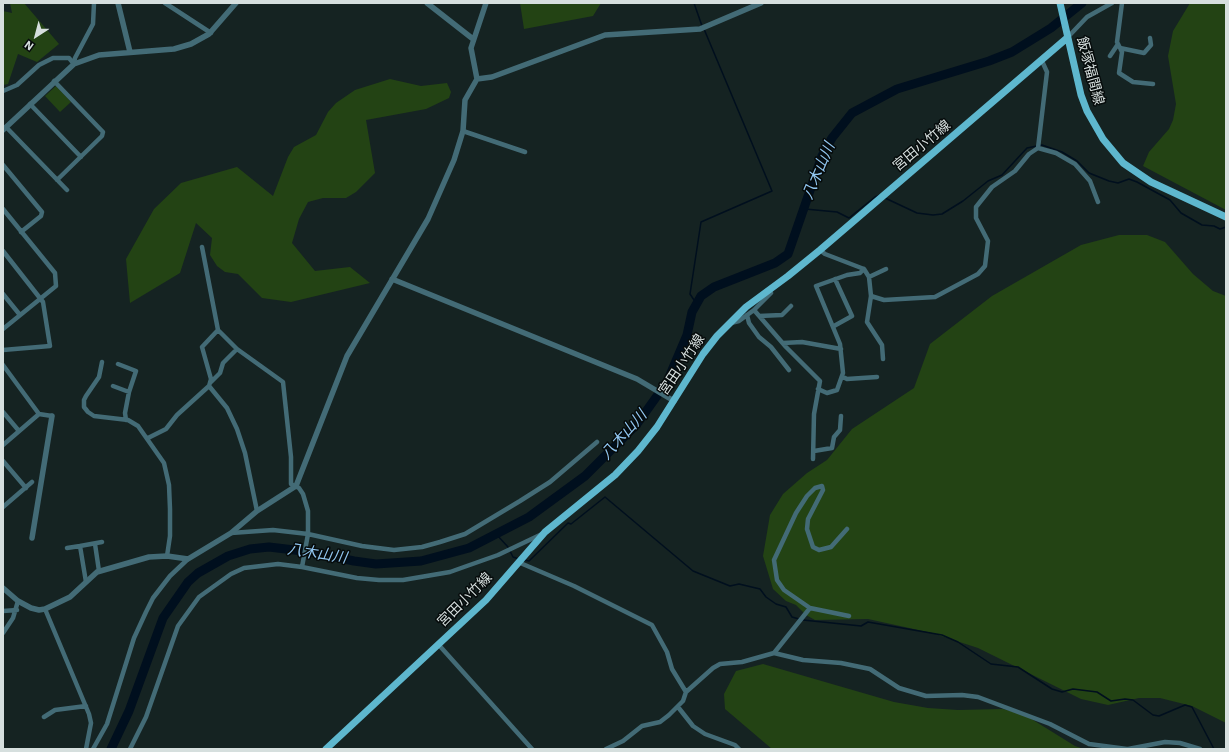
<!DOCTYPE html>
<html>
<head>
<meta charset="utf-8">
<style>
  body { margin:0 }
  #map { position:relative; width:1229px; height:752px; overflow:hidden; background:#152322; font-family:"IBM Plex Sans",sans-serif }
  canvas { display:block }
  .frame { position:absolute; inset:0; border:4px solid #d6dfde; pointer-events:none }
  .north { position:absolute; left:16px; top:16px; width:40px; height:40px; -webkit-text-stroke:3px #060b0b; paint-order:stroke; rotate:216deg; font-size:11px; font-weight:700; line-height:16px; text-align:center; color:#d6dfde }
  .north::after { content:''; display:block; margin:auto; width:14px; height:18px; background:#d6dfde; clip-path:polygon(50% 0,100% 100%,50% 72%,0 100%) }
</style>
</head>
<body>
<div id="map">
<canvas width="1229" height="752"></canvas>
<div class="frame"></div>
<div class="north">N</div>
</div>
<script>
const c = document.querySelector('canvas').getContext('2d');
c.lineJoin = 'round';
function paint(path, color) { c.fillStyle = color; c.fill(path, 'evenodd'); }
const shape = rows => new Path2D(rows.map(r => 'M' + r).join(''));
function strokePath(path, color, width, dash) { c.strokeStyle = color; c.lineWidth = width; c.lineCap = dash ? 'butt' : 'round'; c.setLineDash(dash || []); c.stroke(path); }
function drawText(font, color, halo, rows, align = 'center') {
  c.font = font + ' "IBM Plex Sans","Noto Sans JP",sans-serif'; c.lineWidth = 3; c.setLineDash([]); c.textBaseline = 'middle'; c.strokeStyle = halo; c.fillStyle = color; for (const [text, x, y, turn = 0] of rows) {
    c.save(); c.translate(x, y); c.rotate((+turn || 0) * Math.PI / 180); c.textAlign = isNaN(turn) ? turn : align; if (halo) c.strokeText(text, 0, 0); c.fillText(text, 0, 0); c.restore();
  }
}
const green = shape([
  [10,3,24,3,59,44,37,62,18,54,8,84,3,85,3,11,12,13],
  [520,3,601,3,593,16,524,29],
  [1190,3,1226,3,1226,210,1143,166,1149,152,1169,129,1173,120,1176,104,1168,56,1173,31],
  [390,79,421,86,447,83,451,92,449,98,426,109,366,120,375,173,356,192,346,198,323,198,308,202,299,219,292,243,315,271,350,267,370,283,291,302,262,298,238,274,225,272,217,266,210,255,212,238,196,223,180,273,130,303,126,259,154,209,181,183,237,167,273,196,288,157,294,147,316,135,328,112,336,103,355,90],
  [56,86,71,102,60,112,45,96],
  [1119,235,1147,235,1165,242,1193,274,1213,291,1226,296,1226,723,1192,706,1160,698,1139,698,1108,705,1081,699,978,648,932,633,868,619,815,620,806,615,796,605,786,601,773,589,763,556,770,515,783,494,807,473,827,460,852,429,914,388,930,344,992,296,1081,245],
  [763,664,894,702,928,708,958,710,1003,709,1025,715,1075,746,1084,749,772,749,725,709,724,694,736,671]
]);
const stream = shape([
  [694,3,702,26],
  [885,198,917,213,933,215,942,214,963,201,988,181,1002,175,1027,148,1042,145,1062,152,1077,161,1089,173,1109,181,1118,183,1129,179,1137,182,1170,200,1181,213,1202,225,1214,226,1220,229,1226,227],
  [805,209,837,212,849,218,875,197,880,195],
  [696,303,690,294,701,222,772,191,704,29],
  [497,535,508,547,513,557,519,559],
  [524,560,529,561,568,523,571,524,605,497,693,571,730,586,739,584,760,589,766,597,776,604,786,607,792,617,799,619],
  [803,620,861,626,868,622,942,635,958,642,991,664,1018,667,1052,689,1062,692,1073,689,1097,692,1111,701,1125,699,1133,700,1153,715,1159,716,1185,705,1192,707,1214,749]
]);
const river = shape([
  [111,749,129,711,163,618,188,582,198,573,228,556,250,549,269,547,311,552,354,561,376,564,421,561,469,548,529,517,585,476,637,424,667,382,687,335,692,312,701,296,714,287,775,263,788,254,822,156,832,138,852,113,897,89,989,61,1012,52,1051,28,1082,3]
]);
const minor = shape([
  [165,3,211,33],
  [1122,3,1117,42,1122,52,1119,73,1133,82,1153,84],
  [1067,38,1087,17,1112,3],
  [1120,48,1144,53,1151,45,1150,38],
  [1110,56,1118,44],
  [74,64,75,58,93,24,94,3],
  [54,81,103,132,102,136,57,180],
  [3,91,17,85,39,65,53,58,69,58,74,64],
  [30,104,81,157],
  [6,127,67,190],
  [463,131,525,152],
  [1038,148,1056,153,1075,164,1090,181,1098,202],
  [3,165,42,212,41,216,21,232],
  [3,209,55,273,56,286,3,329],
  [202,247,218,330,237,349,283,382,291,457,291,484,299,488,303,494,308,511,308,534,302,567],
  [820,250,825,254,864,269,869,277,871,296,884,300,935,297,978,274,985,266,988,241,976,218,976,207,992,187,1015,171,1029,154,1038,148,1047,72,1042,61],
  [3,251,43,302,50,346,3,350],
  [869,277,886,269],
  [3,294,20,315],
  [871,296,867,322,882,345,883,359],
  [754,310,771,293],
  [747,315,749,323,759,337,771,347,789,370],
  [759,316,782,315,791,306],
  [731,323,739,321,754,310,786,347,820,381,814,414,813,459],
  [834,326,852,316,835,279],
  [783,343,802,342,841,349],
  [102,362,99,377,86,396,84,400,84,407,88,412,94,416,128,420,138,426,164,463,169,485,170,509,170,536,167,556],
  [118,364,136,371,129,392,125,413,126,420],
  [3,365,39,414,52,416],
  [843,377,847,379,877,377],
  [211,382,220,373,223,363,237,349],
  [113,386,129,392],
  [209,386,227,408,237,429,245,453,257,511],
  [818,389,827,393,837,390,843,373,840,344,816,286,847,275,860,273,864,269],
  [3,412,19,431],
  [148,438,166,429,177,415,209,386,211,379,202,347,218,330],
  [3,445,39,414],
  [814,451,832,448,834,437,840,430,841,416],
  [3,461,26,488],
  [3,507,32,482],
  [231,533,273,530,308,534,362,546,394,550,422,547,440,542,465,534,520,501,550,482,597,442],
  [95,544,99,571],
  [67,548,80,546],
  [518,562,574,586,652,625,667,652,672,669,686,692],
  [86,582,80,546,102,542],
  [810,608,849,616],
  [45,609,89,714,91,723,86,749],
  [3,611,17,610],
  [3,633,13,618,18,601],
  [438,644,532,749],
  [774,653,803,660,841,663,870,669,899,688,926,696,962,695,978,697,1050,724,1089,744,1127,749],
  [678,707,693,726,705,734,735,745,739,749],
  [44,717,55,710,86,706],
  [93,749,107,724,134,638,146,612,153,598,170,576,188,559],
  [130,749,146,717,178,626,199,597,231,574,244,568,278,564,302,567,357,578,379,580,403,580,450,572,464,567,498,555,542,534],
  [606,749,623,741,642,726,660,722,669,715,683,701,686,692,713,668,720,664,742,662,774,653,810,608,784,590,777,580,774,560,796,513,807,496,815,488,822,486,823,490,808,519,807,529,813,547,819,550,831,547,847,529],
  [1128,749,1165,742,1180,743,1200,749]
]);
const tertiary = shape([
  [118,3,130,52],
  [427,3,473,39],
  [477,79,492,77,605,35,700,29,761,3],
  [3,130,74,64,99,55,174,49,191,44,209,34,236,3],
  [392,279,637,379,674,401],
  [32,538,52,416],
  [3,588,18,601,31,608,39,610,45,609,70,597,97,572,149,557,167,556,188,559,231,533,257,511,296,486,347,356,428,219,454,160,463,131,465,100,477,79,471,48,486,3]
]);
const primary = shape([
  [1060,3,1081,95,1087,111,1103,139,1123,163,1151,182,1226,217],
  [326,749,486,600,545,532,615,475,638,451,657,427,703,354,717,336,746,307,788,276,820,250,1067,38]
]);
const streetNames = [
  ["飯塚福間線",1090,71,75],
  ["宮田小竹線",922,146,-40],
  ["宮田小竹線",682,365,-56],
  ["宮田小竹線",465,600,-45]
];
const waterNames = [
  ["八木山川",819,171,-67],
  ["八木山川",624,435,-48],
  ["八木山川",317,554,9]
];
paint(green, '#234314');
strokePath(stream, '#000f1e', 1.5);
strokePath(river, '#000f1e', 9);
strokePath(minor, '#436b76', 4.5);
strokePath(tertiary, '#436b76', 5.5);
strokePath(primary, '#5eb7ce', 7);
drawText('14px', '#d6dfde', '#060b0b', streetNames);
drawText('italic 15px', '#91c6f1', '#060b0b', waterNames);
</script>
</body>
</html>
